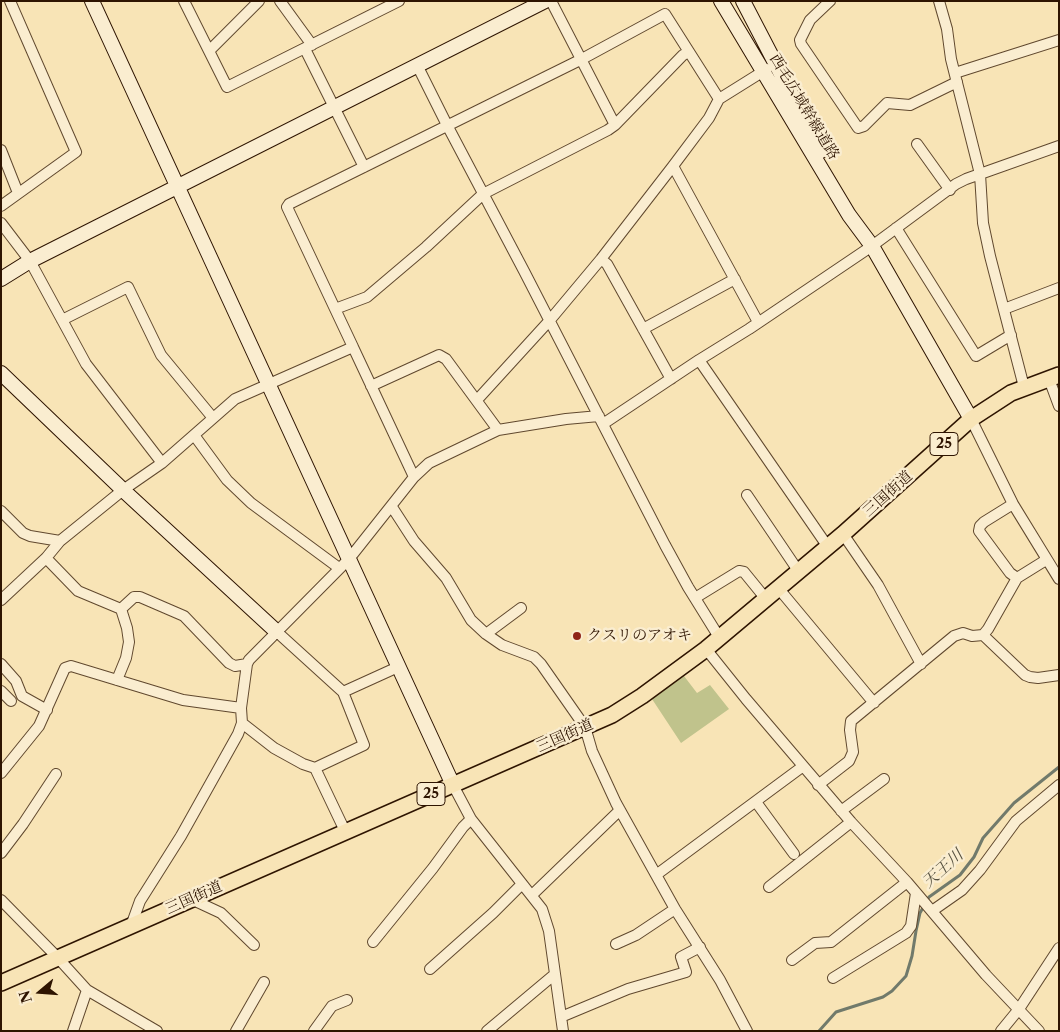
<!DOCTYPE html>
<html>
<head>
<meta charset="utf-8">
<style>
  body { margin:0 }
  #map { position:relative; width:1060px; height:1032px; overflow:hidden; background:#f8e4b6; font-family:"Libre Caslon Text",serif }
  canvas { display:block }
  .frame { position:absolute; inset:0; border:2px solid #2e1401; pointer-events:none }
  .north { position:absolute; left:15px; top:967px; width:50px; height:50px; -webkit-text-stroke:4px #faedd0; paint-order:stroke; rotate:252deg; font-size:14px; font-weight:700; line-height:20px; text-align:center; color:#2e1401 }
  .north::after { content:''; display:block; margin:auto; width:18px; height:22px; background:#2e1401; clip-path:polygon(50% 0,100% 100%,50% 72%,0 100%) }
</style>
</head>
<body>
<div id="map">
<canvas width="1060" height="1032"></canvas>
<div class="frame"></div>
<div class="north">N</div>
</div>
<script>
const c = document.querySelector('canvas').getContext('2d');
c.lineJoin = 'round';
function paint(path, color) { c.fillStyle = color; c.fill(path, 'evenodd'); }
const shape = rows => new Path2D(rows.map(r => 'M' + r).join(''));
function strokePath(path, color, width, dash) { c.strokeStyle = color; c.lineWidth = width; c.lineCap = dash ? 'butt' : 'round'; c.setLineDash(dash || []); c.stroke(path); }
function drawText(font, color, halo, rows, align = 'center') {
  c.font = font + ' "Libre Caslon Text","Noto Serif JP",serif'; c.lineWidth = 5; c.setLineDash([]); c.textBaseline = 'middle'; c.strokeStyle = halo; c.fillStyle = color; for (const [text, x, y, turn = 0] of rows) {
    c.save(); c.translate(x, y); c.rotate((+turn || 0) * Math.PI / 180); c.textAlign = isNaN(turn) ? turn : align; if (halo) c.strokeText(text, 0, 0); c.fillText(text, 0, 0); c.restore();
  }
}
const green = shape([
  [684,676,697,693,710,685,729,709,681,743,652,699]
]);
const stream = shape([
  [819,1031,836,1012,883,997,892,991,906,976,912,956,916,931,920,913,929,897,960,875,974,857,983,838,1014,803,1059,767]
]);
const street = shape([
  [184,1,227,87,399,1],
  [280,1,312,45],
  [830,1,810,20,800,40,801,44,858,128,864,126,887,103,910,105,957,82],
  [939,1,947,29,951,59,980,174,983,223,990,256,1024,387],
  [305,49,364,167],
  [209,51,259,1],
  [417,65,447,125,524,271,665,545,688,587,719,637],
  [955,73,1059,40],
  [615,125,683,55,689,52],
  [917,144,950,190],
  [1,150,18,193],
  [673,166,758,322],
  [1,206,76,152,10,1],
  [1,223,30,261,86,364,162,463],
  [896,228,976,356,1011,335],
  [601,259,607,264,671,379],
  [335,309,367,297,426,247,483,194,608,130,615,125,551,1],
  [1004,309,1059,288],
  [62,320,128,287,161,355,213,418],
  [643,329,735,279],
  [353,347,414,477],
  [699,360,828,547],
  [1049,379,1059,406],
  [371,386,439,355,446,359,498,430],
  [477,400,550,320,601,259,673,166,709,118,719,99,767,69],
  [971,419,1013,504,1059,579],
  [603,424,699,360,749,329,872,246,956,184,966,179,1059,146],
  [194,435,227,480,251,503,339,568],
  [747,495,799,572],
  [1013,504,984,522,980,526,979,531,1010,573,1017,578],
  [392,507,414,541,446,578,471,620,486,634,502,645,534,657,541,664,585,727,592,751,616,803,675,909,720,980,747,1031],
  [1,511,23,533,30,536,60,541],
  [843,534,878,585,921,664],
  [46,558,78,591,121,609,134,597,140,597,184,616,229,663,235,666,247,664],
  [779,589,874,703],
  [695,598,739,571,744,572,766,599],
  [1,600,46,558,60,541,123,490,162,463,235,399,353,347,287,207,289,204,582,59,665,14,719,99],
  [486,634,521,608],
  [983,635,988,629,1017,578,1046,560],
  [706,649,746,699,851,822,907,882,986,975,1039,1031],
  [1,664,16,681,22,696,47,710],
  [117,680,126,658,129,642,127,628,121,609],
  [1,691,11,701],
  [343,692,398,667],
  [242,723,274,748,303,764,315,768,364,745,343,692,277,632],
  [315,768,345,831],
  [1,773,39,726,65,668,71,666,183,700,241,708],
  [453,785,471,819,542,909,549,931,563,1031],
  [818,785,849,761,853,752,850,730,851,721,954,636,963,633,972,636,983,635,1025,675,1030,677,1038,678,1059,675],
  [756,802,794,854],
  [841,811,884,779],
  [1,853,23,824,56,774],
  [656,875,802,767],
  [769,887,851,822],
  [532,895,620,810],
  [191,899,221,913,254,945],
  [1,900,58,958,87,990,157,1031],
  [932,911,962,890,980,870,1016,821,1059,785],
  [131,926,140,901,181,836,238,734,242,723,241,708,247,664,249,660,349,559,414,477,429,463,498,430,566,419,599,416],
  [373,942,433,868,463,827,471,819],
  [616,944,636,935,675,909],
  [792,960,815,943,831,942,907,882],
  [430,969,493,913,522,884],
  [833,978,906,933,911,926,916,893],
  [561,1017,628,989,686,972,681,957,700,947],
  [73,1031,87,990],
  [236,1031,264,982],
  [314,1031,332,1006,347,1000],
  [487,1031,555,974],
  [1001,1031,1019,1009,1059,948]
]);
const secondary = shape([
  [92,1,453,785],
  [721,1,849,215,872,246,971,419],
  [743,1,821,151],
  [1,279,30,261,545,1],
  [1,373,123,490,277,632]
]);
const primary = shape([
  [1,983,612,715,642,696,706,649,843,534,971,419,1011,393,1059,375]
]);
const markers = [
  [577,636,5,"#8f2418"]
];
const shields = [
  [944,444,28],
  [431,794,28]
];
const shieldNames = [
  ["25",944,444],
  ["25",431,794]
];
const streetNames = [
  ["西毛広域幹線道路",804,107,59],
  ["三国街道",888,494,-42],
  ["三国街道",565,736,-24],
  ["三国街道",194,898,-24]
];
const poiNames = [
  ["クスリのアオキ",587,636]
];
const waterNames = [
  ["天王川",943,869,-42]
];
paint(green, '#c0c38c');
strokePath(stream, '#717a6b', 3);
strokePath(street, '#60482e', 12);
strokePath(secondary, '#2e1401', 16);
strokePath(primary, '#2e1401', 18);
strokePath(street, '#faedd0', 10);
strokePath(secondary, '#faedd0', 14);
strokePath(primary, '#f8e4b6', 15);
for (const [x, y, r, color] of markers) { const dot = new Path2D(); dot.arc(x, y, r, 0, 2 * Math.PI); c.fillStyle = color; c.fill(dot); strokePath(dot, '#faedd0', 2); }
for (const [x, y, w] of shields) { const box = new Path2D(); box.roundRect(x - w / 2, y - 11.5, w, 23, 4); c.fillStyle = '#faedd0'; c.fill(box); strokePath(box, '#2e1401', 1); }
drawText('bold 14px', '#2e1401', null, shieldNames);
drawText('15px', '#2e1401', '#faedd0', streetNames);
drawText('15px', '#2e1401', '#faedd0', poiNames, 'left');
drawText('italic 16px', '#55503f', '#faedd0', waterNames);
</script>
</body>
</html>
